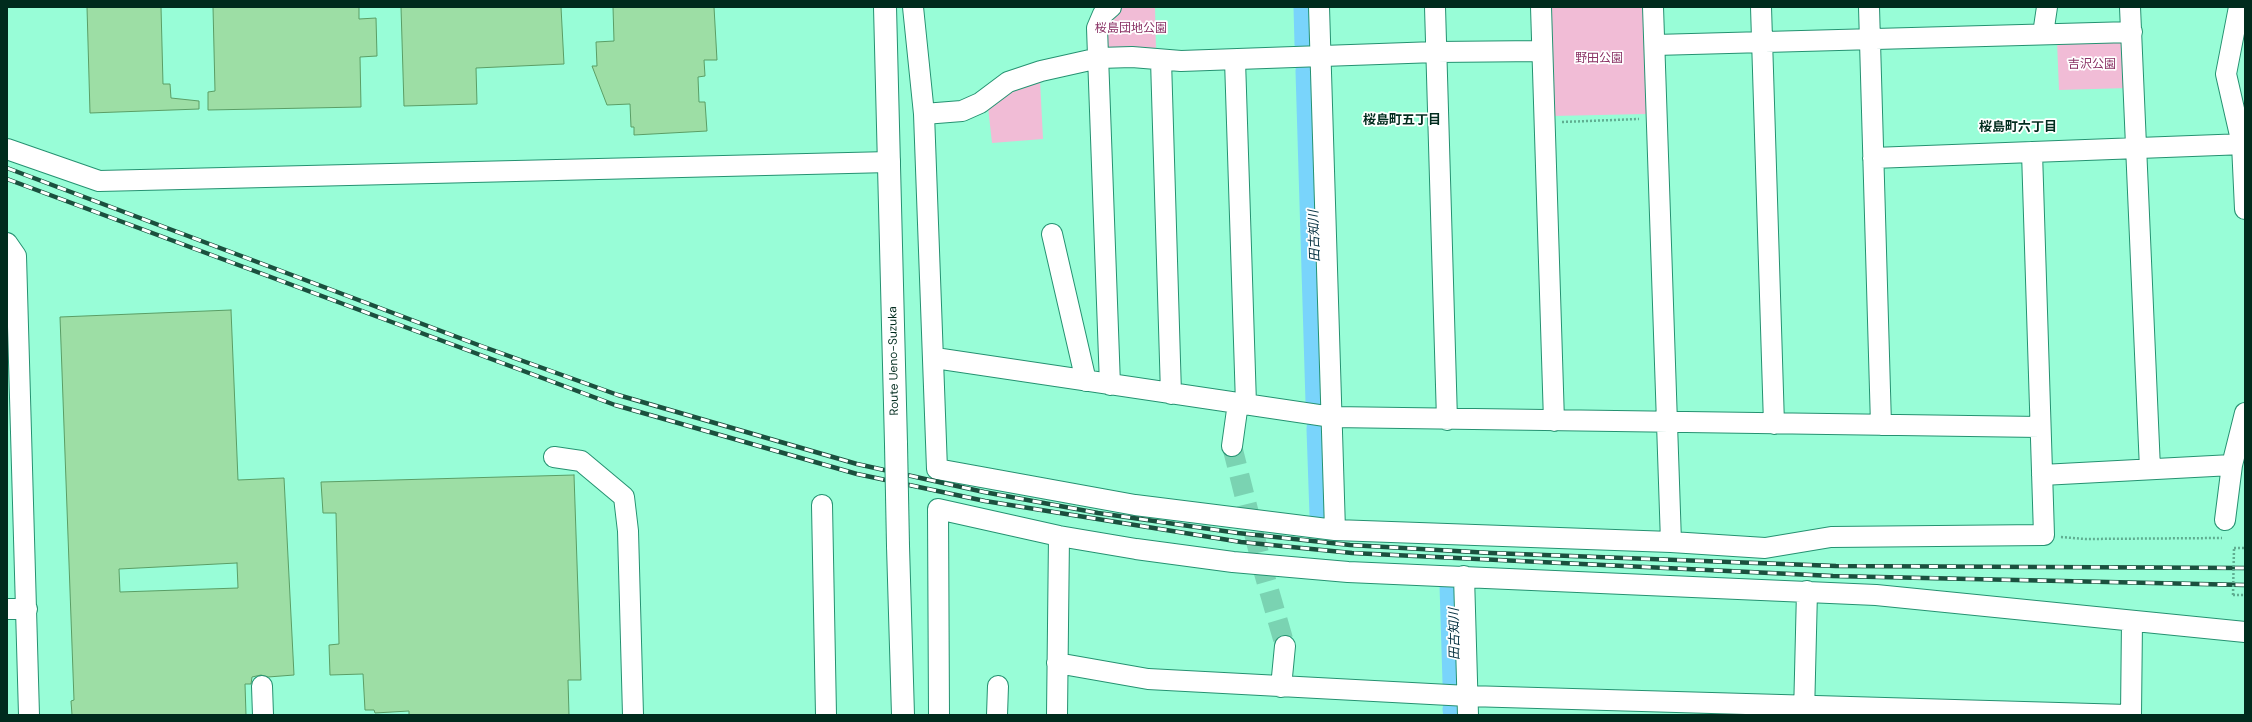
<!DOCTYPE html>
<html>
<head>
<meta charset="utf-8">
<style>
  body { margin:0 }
  #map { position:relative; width:2252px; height:722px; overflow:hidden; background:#98fdd7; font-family:"DM Sans",sans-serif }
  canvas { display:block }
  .frame { position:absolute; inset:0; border:8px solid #002b1d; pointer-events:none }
</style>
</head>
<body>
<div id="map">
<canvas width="2252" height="722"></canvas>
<div class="frame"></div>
</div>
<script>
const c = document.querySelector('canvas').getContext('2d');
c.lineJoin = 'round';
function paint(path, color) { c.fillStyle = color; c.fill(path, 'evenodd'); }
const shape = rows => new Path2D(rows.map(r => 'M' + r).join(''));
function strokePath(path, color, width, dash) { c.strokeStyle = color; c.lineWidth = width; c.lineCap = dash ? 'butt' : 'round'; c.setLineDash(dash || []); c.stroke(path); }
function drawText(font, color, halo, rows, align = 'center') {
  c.font = font + ' "DM Sans","Noto Sans JP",sans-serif'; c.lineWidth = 3.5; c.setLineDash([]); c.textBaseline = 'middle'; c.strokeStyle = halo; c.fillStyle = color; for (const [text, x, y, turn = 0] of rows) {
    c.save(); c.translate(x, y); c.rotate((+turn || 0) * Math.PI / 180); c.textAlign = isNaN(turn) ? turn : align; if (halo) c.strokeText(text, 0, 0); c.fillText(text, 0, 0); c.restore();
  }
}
const green = shape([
  [1124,7,1155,7,1156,50,1114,51,1105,45,1105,28,1112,15],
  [1548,7,1647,7,1647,114,1552,116],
  [2118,39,2126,44,2128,88,2059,90,2057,41],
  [1040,80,1043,139,992,143,988,107,1016,88]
]);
const river = shape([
  [1308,7,1309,44],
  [1310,71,1320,402],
  [1321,429,1324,515],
  [1454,585,1457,682],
  [1457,709,1458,715]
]);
const building = shape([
  [87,7,161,7,163,84,170,84,171,98,199,101,199,109,90,113,87,7],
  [213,7,359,7,359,19,376,18,377,56,360,57,361,107,208,110,208,92,215,91,213,7],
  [401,7,561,7,564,64,476,68,477,104,404,106,401,7],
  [613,7,714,7,717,60,704,60,705,76,698,77,699,102,705,102,707,131,634,135,634,127,631,127,630,104,607,105,592,66,597,66,596,42,614,41,613,7],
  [231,310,238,480,284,478,294,675,268,677,261,675,252,677,251,684,245,684,246,715,72,715,71,701,74,700,60,317,231,310],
  [237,563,238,588,120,592,119,569,237,563],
  [574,475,581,680,568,680,569,715,409,715,409,711,375,713,374,710,365,710,363,674,330,675,329,645,339,644,336,513,323,513,321,482,574,475]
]);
const minorTunnel = shape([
  [1232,446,1264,573,1285,646]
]);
const path = shape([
  [1562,122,1639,119],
  [2061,537,2085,539,2222,538],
  [2234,548,2245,548],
  [2233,595,2245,595]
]);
const minor = shape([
  [913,7,924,114,937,469,1135,505,1335,530,1671,542,1765,548,1831,537,2044,535,2032,152],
  [1319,7,1335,530],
  [1435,7,1447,420],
  [1541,7,1554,421],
  [1653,7,1671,542],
  [1761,7,1774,424],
  [1869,7,1881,425],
  [2130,7,2150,469],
  [2239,7,2226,74,2242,144,2245,209],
  [2043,34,2047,7],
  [1655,45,2132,32],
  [1161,60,1171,394],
  [1235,60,1246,404],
  [924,114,962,111,980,103,1008,82,1041,71,1099,58,1132,57,1181,61,1436,52,1542,51],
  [7,149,99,181,890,162],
  [1873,158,2245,144],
  [1052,234,1086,381],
  [7,243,16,256,29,715],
  [935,358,1332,417,2040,427],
  [1110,385,1097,28,1103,14,1111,7],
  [1232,446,1238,403],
  [554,457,581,461,624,497,628,531,633,715],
  [2042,475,2232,465,2245,413],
  [822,505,826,715],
  [2225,520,2232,465],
  [1464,576,1468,715],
  [7,609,27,609],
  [1057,663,1148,679,1468,696,2128,715],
  [262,686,263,715],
  [1281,687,1285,646],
  [939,715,938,509,1059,536,1136,549,1233,562,1348,572,1876,595,2245,632],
  [997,715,998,686],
  [1057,715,1059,536],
  [1804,715,1807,591],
  [2131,715,2132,621]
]);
const major = shape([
  [885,7,896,444],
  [898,546,903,715]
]);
const rail = shape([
  [7,168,481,346,618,395,857,464,984,492,1098,513,1238,533,1350,545,1491,553,1836,566,2245,568],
  [7,179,615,405,857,474,985,501,1241,542,1352,553,1833,576,2245,585]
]);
const pathBridge = shape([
  [2233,595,2234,548]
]);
const majorBridge = shape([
  [896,444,898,546]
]);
const parkNames = [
  ["桜島団地公園",1131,29],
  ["野田公園",1599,59],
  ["吉沢公園",2092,65]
];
const streetNames = [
  ["Route Ueno-Suzuka",894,361,-91]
];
const neighbourhoodNames = [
  ["桜島町五丁目",1402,121],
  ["桜島町六丁目",2018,128]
];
const waterNames = [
  ["田古知川",1315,236,-92],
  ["田古知川",1455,634,-91]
];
paint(green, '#f1bcd6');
strokePath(river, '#79d4fb', 29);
paint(building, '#9ddea5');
strokePath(building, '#5a9e65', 1);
strokePath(minorTunnel, '#7ad3b2', 20, [20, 10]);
strokePath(minor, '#259271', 22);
strokePath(major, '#259271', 24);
strokePath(path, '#5fae91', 2.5, [2, 2]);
strokePath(minor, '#fff', 20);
strokePath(major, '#fff', 22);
strokePath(rail, '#1b503e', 4.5);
strokePath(rail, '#fff', 3, [9]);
strokePath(majorBridge, '#259271', 24, []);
strokePath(pathBridge, '#5fae91', 2.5, [2, 2]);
strokePath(majorBridge, '#fff', 22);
drawText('12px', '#8a3265', '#fff', parkNames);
drawText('12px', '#002b1d', '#fff', streetNames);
drawText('bold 13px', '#002b1d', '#fff', neighbourhoodNames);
drawText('italic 13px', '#043040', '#fff', waterNames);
</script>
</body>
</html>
